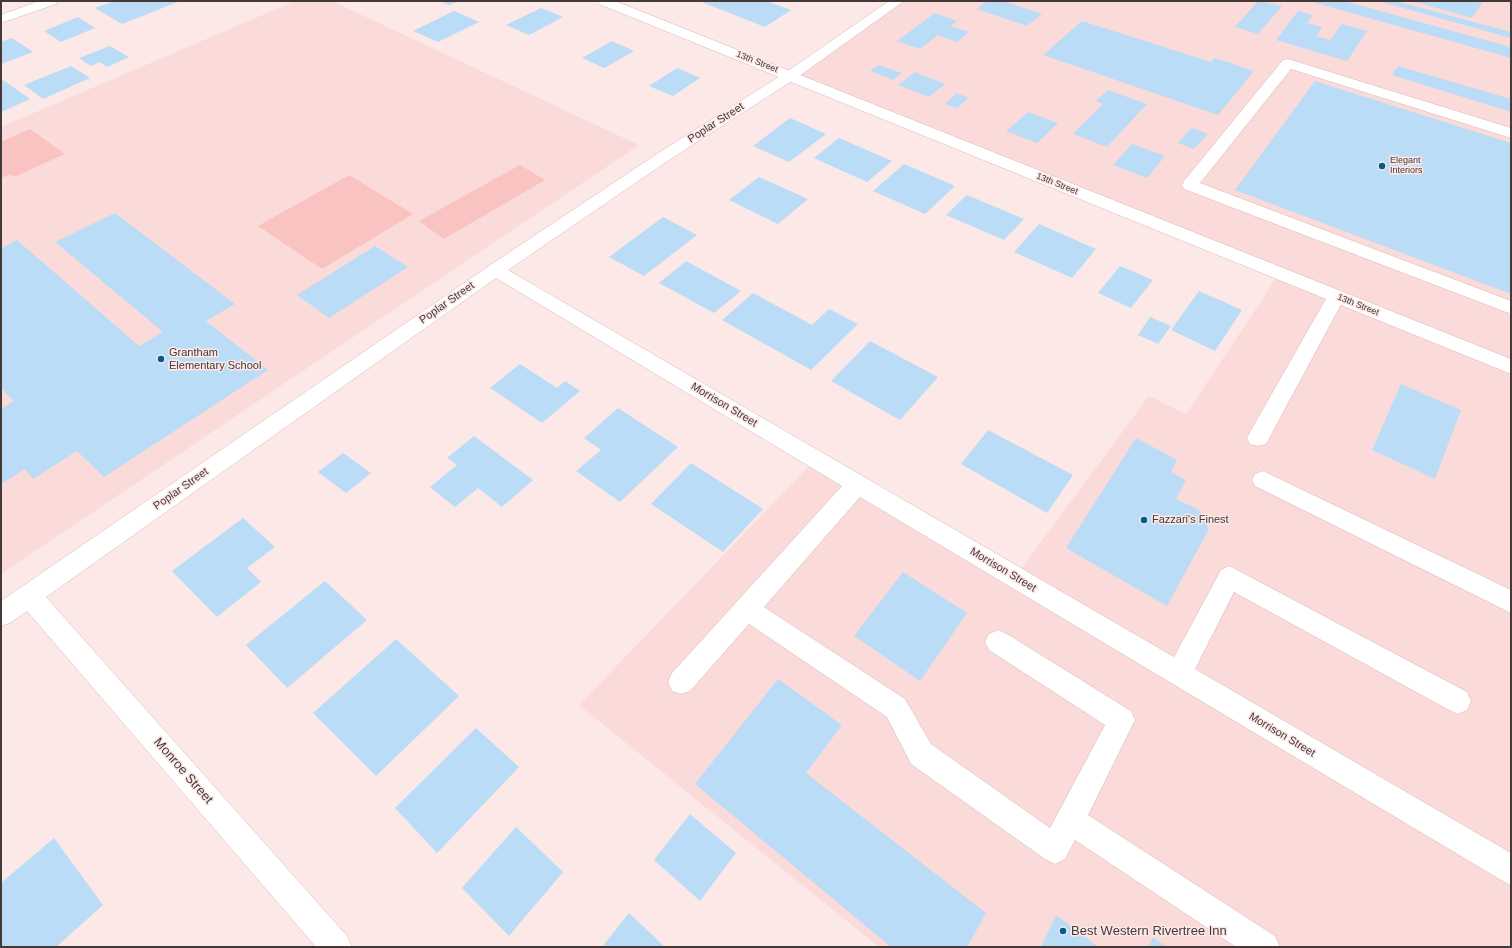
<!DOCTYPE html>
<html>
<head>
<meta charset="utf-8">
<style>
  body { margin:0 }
  #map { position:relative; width:1512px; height:948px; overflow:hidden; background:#fbe8e7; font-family:Helvetica,sans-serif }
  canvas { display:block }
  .frame { position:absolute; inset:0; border:2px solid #453938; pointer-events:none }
</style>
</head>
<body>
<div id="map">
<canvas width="1512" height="948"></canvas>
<div class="frame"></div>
</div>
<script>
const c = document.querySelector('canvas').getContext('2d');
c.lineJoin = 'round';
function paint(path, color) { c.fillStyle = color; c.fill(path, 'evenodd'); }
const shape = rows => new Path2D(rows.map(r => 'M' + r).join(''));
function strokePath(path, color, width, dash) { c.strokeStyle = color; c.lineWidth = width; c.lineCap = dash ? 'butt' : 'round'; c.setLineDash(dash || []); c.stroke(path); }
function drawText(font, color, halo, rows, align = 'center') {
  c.font = font + ' Helvetica,sans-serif'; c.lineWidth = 3; c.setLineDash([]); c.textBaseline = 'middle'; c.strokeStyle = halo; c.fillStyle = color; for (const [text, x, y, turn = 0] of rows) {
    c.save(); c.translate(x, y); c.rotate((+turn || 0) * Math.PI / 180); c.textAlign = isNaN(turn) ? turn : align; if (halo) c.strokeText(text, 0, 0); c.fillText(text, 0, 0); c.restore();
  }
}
const built = shape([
  [295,1,332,1,639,145,1,574,1,127],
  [898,1,1511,1,1511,947,879,947,579,705,816,459,1015,577,1149,396,1186,414,1279,274,790,76]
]);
const green = shape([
  [30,129,65,154,14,177,10,174,1,178,1,142],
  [520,165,545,180,444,239,419,221],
  [349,175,413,214,322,269,258,226]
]);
const building = shape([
  [115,1,180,1,122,24,95,8],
  [440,1,459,1,449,5],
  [699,1,766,1,791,10,765,27],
  [987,1,1003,1,1042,14,1027,26,977,9],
  [1258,1,1282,6,1258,34,1235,27],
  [1309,1,1344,1,1511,47,1511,58],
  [1378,1,1396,1,1511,32,1511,38],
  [1412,1,1483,1,1472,18],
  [541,8,563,17,529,35,506,25],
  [454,11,479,22,438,42,413,31],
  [1298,11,1313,15,1307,23,1322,27,1316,36,1330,40,1342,24,1367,31,1347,61,1276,40],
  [935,13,957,21,950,26,969,32,957,42,938,35,920,49,897,41],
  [78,17,95,28,61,42,44,31],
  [1082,21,1211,62,1215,58,1254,71,1218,115,1043,55],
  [12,38,33,52,1,64,1,42],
  [612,41,634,51,604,68,582,58],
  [110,46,129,57,107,67,100,62,91,66,79,58],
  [879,65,902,73,893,80,870,71],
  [71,66,90,78,43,99,24,85],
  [1398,66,1511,99,1511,112,1392,75],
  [677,68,700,78,673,96,649,86],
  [915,72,945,84,929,97,898,85],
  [3,80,30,99,1,112,1,81],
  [1315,81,1511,143,1511,294,1235,190],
  [1108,90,1147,104,1107,147,1073,134,1103,104,1096,101],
  [957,93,969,98,957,108,945,104],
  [1028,112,1058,123,1037,143,1006,131],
  [790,118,826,134,789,162,753,146],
  [1192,128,1208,134,1194,149,1178,143],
  [839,138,892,161,867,182,814,158],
  [1132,144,1165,156,1147,178,1113,165],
  [904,164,955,186,925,214,873,191],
  [759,177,808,199,778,224,729,200],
  [967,195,1024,219,1004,240,946,215],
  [115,213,235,304,206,321,268,370,104,477,77,451,33,479,25,469,1,484,1,409,14,401,1,388,1,248,17,240,139,346,163,332,55,242],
  [663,217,697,235,644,276,609,257],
  [1039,224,1096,249,1072,278,1014,252],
  [375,246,408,267,329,318,297,295],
  [686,261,741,291,714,313,659,283],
  [1120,266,1153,280,1131,308,1098,293],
  [1199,291,1242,310,1215,351,1171,330],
  [753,293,812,325,829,309,858,324,811,370,722,320],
  [1150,317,1171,326,1158,344,1138,335],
  [870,341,938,377,900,420,831,381],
  [520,364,557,388,565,381,580,391,542,423,490,388],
  [1401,384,1461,410,1435,479,1372,450],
  [618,408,678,447,620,502,576,471,601,450,584,438],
  [988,430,1073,475,1047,513,961,464],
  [474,436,533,480,502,507,478,488,455,507,430,487,457,465,447,458],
  [1136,438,1177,460,1171,472,1186,480,1176,499,1199,510,1209,529,1167,606,1066,548],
  [343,453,371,473,346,493,318,472],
  [691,463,763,509,723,552,651,504],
  [243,518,275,547,247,568,261,582,217,617,172,571],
  [903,572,967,613,920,681,854,636],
  [325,581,367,620,287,688,246,645],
  [396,639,459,696,376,776,313,713],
  [778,679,842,725,806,773,986,913,967,947,891,947,695,784],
  [476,728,519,767,437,853,395,808],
  [690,814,736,853,700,901,654,860],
  [516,827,563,872,509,936,462,888],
  [54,838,103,905,56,947,1,947,1,883],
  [629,913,665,947,602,947],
  [1056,915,1098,947,1041,947],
  [1153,937,1166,947,1148,947]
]);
const minor = shape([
  [39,1,57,1,56,4,1,23,1,15,39,1],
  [889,1,904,1,795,79,669,160,508,270,1174,657,1221,570,1229,566,1237,570,1467,692,1471,701,1467,710,1458,714,1449,710,1234,592,1195,669,1511,853,1511,885,1501,880,860,497,764,607,905,699,931,744,1050,828,1105,725,989,650,985,642,989,634,998,630,1007,634,1131,711,1135,720,1088,815,1275,936,1280,947,1236,947,1075,840,1065,859,1055,864,1045,859,911,764,887,717,749,624,690,691,681,694,672,691,668,682,672,673,842,486,496,278,46,597,347,936,352,947,316,947,27,611,10,623,1,626,1,601,489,266,657,154,785,73,889,1],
  [1288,59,1511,128,1511,138,1291,69,1200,183,1511,301,1511,314,1184,189,1182,185,1184,181,1283,60,1288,59],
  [1336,291,1343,293,1345,297,1266,444,1258,446,1250,444,1247,438,1250,432,1327,297,1329,293,1336,291],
  [1263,471,1511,590,1511,613,1255,486,1252,480,1255,474,1263,471]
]);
const major = shape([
  [598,1,615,1,1511,359,1511,374,599,4,598,1]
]);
const markers = [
  [1382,166,4,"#005d8d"],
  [161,359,4,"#005d8d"],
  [1144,520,4,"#005d8d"],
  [1063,931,4,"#005d8d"]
];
const farStreetnames = [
  ["13th Street",757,62,22],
  ["13th Street",1057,184,22],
  ["13th Street",1358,305,22]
];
const farPoinames = [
  ["Elegant",1390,161],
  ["Interiors",1390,171]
];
const streetNames = [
  ["Poplar Street",716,123,-33],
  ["Poplar Street",447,303,-35],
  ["Morrison Street",724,405,31],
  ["Poplar Street",181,489,-35],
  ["Morrison Street",1003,570,31],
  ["Morrison Street",1282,735,31]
];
const poiNames = [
  ["Grantham",169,353],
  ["Elementary School",169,366],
  ["Fazzari's Finest",1152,520]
];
const nearStreetnames = [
  ["Monroe Street",183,771,49]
];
const nearPoinames = [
  ["Best Western Rivertree Inn",1071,931]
];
paint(built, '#fbdbd9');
paint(green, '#f9c3c1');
paint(building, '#bbdcf6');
strokePath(minor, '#d6b8b6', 1);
strokePath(major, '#d6b8b6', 1);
paint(minor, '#fff');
paint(major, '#fff');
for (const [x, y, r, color] of markers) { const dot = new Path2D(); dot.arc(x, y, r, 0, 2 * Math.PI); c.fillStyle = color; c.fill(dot); strokePath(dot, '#fbe8e7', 1.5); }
drawText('9px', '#453938', '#fbe8e7', farStreetnames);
drawText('9px', '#453938', '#fbe8e7', farPoinames, 'left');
drawText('11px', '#453938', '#fbe8e7', streetNames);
drawText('11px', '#453938', '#fbe8e7', poiNames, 'left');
drawText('13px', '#453938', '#fbe8e7', nearStreetnames);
drawText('13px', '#453938', '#fbe8e7', nearPoinames, 'left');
</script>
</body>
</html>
